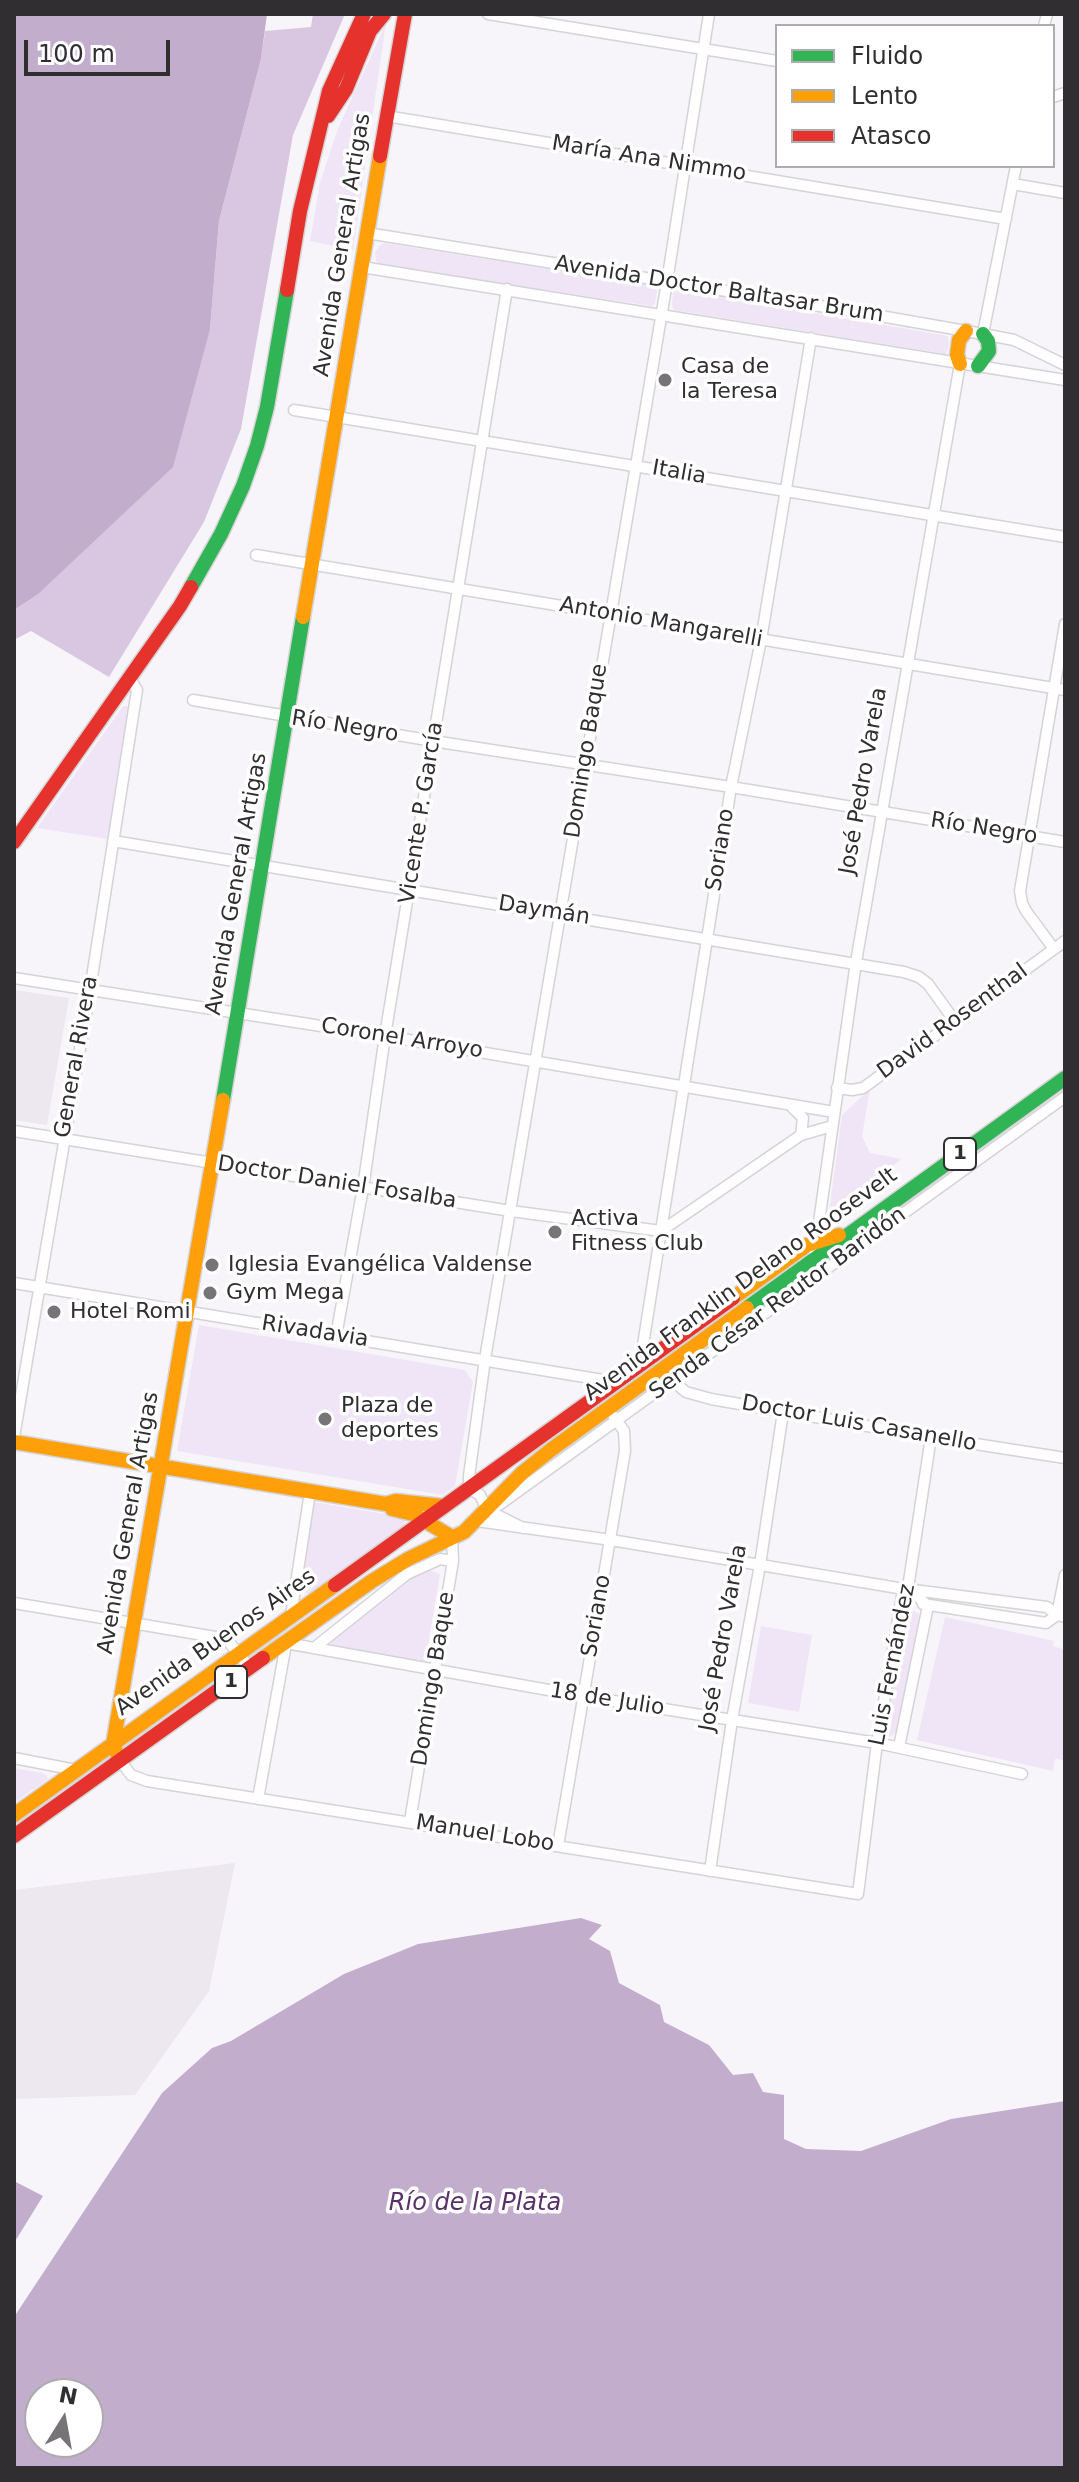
<!DOCTYPE html>
<html>
<head>
<meta charset="utf-8">
<style>
  body { margin:0 }
  #map { position:relative; width:1079px; height:2482px; overflow:hidden; background:#f7f5f9; font-family:"DejaVu Sans",sans-serif }
  canvas { display:block }
  .frame { position:absolute; inset:0; border:16px solid #302e31; pointer-events:none }
  .legend { position:absolute; left:775px; top:24px; width:280px; height:144px; box-sizing:border-box; background:#fff; border:2px solid #acabad; margin:0; padding:10px 14px; list-style:none; font-size:24px; color:#302e31 }
  .legend li { display:flex; align-items:center; gap:16px; height:40px }
  .legend b { width:40px; border:2px solid #acabad }
  .north { position:absolute; left:24px; top:2378px; width:80px; height:80px; box-sizing:border-box; background:#fff; border:2px solid #acabad; border-radius:50%; rotate:11deg; font-size:22px; font-weight:700; line-height:32px; text-align:center; color:#302e31 }
  .north::after { content:''; display:block; margin:auto; width:28px; height:36px; background:#767477; clip-path:polygon(50% 0,100% 100%,50% 72%,0 100%) }
  .scale { position:absolute; left:24px; top:40px; width:146px; height:36px; box-sizing:border-box; border:4px solid #302e31; border-top:0; padding-left:10px; font-size:24px; line-height:28px; white-space:nowrap; color:#302e31; -webkit-text-stroke:6px #fff; paint-order:stroke }
</style>
</head>
<body>
<div id="map">
<canvas width="1079" height="2482"></canvas>
<div class="frame"></div>
<ul class="legend">
<li><b style="height:10px;background:#30b455"></b>Fluido</li>
<li><b style="height:10px;background:#ff9f0a"></b>Lento</li>
<li><b style="height:10px;background:#e5322d"></b>Atasco</li>
</ul>
<div class="north">N</div>
<div class="scale">100 m</div>
</div>
<script>
const c = document.querySelector('canvas').getContext('2d');
c.lineJoin = 'round';
function paint(path, color) { c.fillStyle = color; c.fill(path, 'evenodd'); }
const shape = rows => new Path2D(rows.map(r => 'M' + r).join(''));
function strokePath(path, color, width, dash) { c.strokeStyle = color; c.lineWidth = width; c.lineCap = dash ? 'butt' : 'round'; c.setLineDash(dash || []); c.stroke(path); }
function drawText(font, color, halo, rows, align = 'center') {
  c.font = font + ' "DejaVu Sans",sans-serif'; c.lineWidth = 7; c.setLineDash([]); c.textBaseline = 'middle'; c.strokeStyle = halo; c.fillStyle = color; for (const [text, x, y, turn = 0] of rows) {
    c.save(); c.translate(x, y); c.rotate((+turn || 0) * Math.PI / 180); c.textAlign = isNaN(turn) ? turn : align; if (halo) c.strokeText(text, 0, 0); c.fillText(text, 0, 0); c.restore();
  }
}
const built = shape([
  [14,990,69,998,47,1125,14,1120],
  [235,1863,209,1991,135,2095,14,2099,14,1890]
]);
const green = shape([
  [386,23,353,250,310,241,320,183,337,131],
  [384,243,655,286,657,290,655,303,652,306,380,265,376,261,375,252,379,246],
  [677,289,948,336,949,345,946,354,674,310,672,305,673,293],
  [123,706,127,706,129,710,108,839,37,828],
  [870,1089,862,1136,870,1153,902,1159,829,1213,842,1115],
  [199,1325,465,1370,473,1382,455,1486,443,1495,177,1451],
  [314,1502,402,1517,405,1521,404,1526,312,1593,305,1593,302,1588],
  [426,1569,440,1574,425,1663,332,1646,329,1638,410,1578],
  [914,1611,919,1614,921,1621,896,1732,890,1737,885,1736,884,1730,905,1617,907,1613],
  [945,1617,1054,1641,1053,1646,1065,1650,1065,1760,1055,1759,1053,1771,917,1740],
  [761,1626,812,1635,799,1712,748,1703],
  [14,1768,42,1773,47,1776,48,1779,14,1803]
]);
const forest = shape([
  [313,14,345,14,293,135,241,429,204,522,109,677,31,631,14,640,14,610,37,595,210,329,219,221,261,59,265,31,311,27]
]);
const water = shape([
  [14,14,267,14,261,59,219,221,210,329,173,467,37,595,14,610],
  [581,1918,602,1925,589,1939,610,1951,619,1983,660,2005,664,2022,709,2045,733,2075,753,2073,763,2092,784,2095,784,2139,806,2149,861,2151,951,2119,1065,2101,1065,2468,14,2468,14,2317,162,2093,212,2048,231,2041,344,1974,418,1944],
  [88,2394,88,2442,40,2442,40,2394],
  [14,2181,43,2196,14,2243]
]);
const street = shape([
  [488,14,777,61],
  [1044,26,1047,14],
  [1053,97,1065,93],
  [386,116,1006,219],
  [1013,184,1065,193],
  [367,233,869,314,983,334,1014,340,1065,365],
  [362,267,1065,380],
  [983,334,1016,166],
  [294,410,1065,537],
  [256,555,1065,690],
  [193,700,433,741,731,787,1065,842],
  [113,841,904,972,919,977,928,984,954,1020],
  [1054,949,1026,911,1022,903,1020,891,1065,624],
  [14,978,385,1036,834,1112],
  [837,1088,852,1090,863,1088,1065,941],
  [791,1106,803,1118,801,1135],
  [14,1131,511,1211,661,1231,801,1135,832,1126],
  [823,1271,814,1259,816,1243,856,962,960,364],
  [14,1283,615,1382],
  [336,1336,363,1188,385,1036,507,289],
  [640,1364,731,787,761,640,811,338],
  [669,1378,686,1392,711,1399,931,1437,1065,1458],
  [14,1437,90,990,137,690,130,678],
  [499,1505,1065,1097],
  [477,1521,611,1540,898,1588,1047,1607,1057,1615,1065,1617],
  [523,1528,487,1510,480,1495,469,1488,469,1476,485,1359,667,282,709,14],
  [14,1603,221,1638,228,1641,250,1668],
  [923,1604,1046,1623,1057,1615],
  [1057,1615,1065,1575],
  [291,1616,310,1492],
  [286,1643,582,1696,877,1743,1022,1774],
  [314,1648,407,1574,440,1559,453,1561],
  [899,1747,928,1606,909,1589],
  [14,1758,76,1770],
  [120,1760,131,1775,147,1781,858,1894,877,1743,902,1596,908,1588,931,1437],
  [258,1799,286,1644],
  [410,1821,453,1561,452,1537],
  [558,1846,625,1451,624,1431,614,1417],
  [710,1871,732,1720,760,1565,783,1412]
]);
const fast = shape([
  [978,366,989,351,988,341,983,334],
  [191,587,221,534,243,486,257,446,267,407,287,290],
  [223,1100,303,617],
  [747,1308,1065,1078]
]);
const slow = shape([
  [960,364,957,355,959,340,966,331],
  [303,617,380,156],
  [733,1298,807,1245,839,1235],
  [14,1442,386,1504,396,1501,443,1506],
  [392,1509,413,1514,452,1537],
  [263,1658,372,1581,408,1559,464,1532,522,1473,552,1449,747,1308],
  [120,1760,113,1745,223,1100],
  [14,1815,335,1585]
]);
const jam = shape([
  [328,116,346,89,370,31,384,14],
  [380,156,405,14],
  [287,290,300,211,329,91,364,14],
  [14,842,180,606,191,587],
  [335,1585,733,1298],
  [14,1836,263,1658]
]);
const markers = [
  [665,380,8,"#767477"],
  [555,1232,8,"#767477"],
  [212,1265,8,"#767477"],
  [210,1293,8,"#767477"],
  [54,1312,8,"#767477"],
  [325,1419,8,"#767477"]
];
const shields = [
  [960,1154,32],
  [231,1682,32]
];
const shieldNames = [
  ["1",960,1154],
  ["1",231,1682]
];
const streetNames = [
  ["María Ana Nimmo",649,159,9],
  ["Avenida General Artigas",343,245,-81],
  ["Avenida Doctor Baltasar Brum",719,290,9],
  ["Italia",679,473,10],
  ["Antonio Mangarelli",661,623,10],
  ["Río Negro",345,727,9],
  ["Domingo Baque",587,751,-81],
  ["José Pedro Varela",864,781,-80],
  ["Vicente P. García",422,813,-81],
  ["Río Negro",984,829,9],
  ["Soriano",721,850,-81],
  ["Avenida General Artigas",237,884,-80],
  ["Daymán",544,911,9],
  ["David Rosenthal",953,1022,-36],
  ["Coronel Arroyo",402,1039,9],
  ["General Rivera",77,1057,-80],
  ["Doctor Daniel Fosalba",337,1183,9],
  ["Avenida Franklin Delano Roosevelt",741,1285,-36],
  ["Senda César Reutor Baridón",778,1304,-36],
  ["Rivadavia",315,1332,9],
  ["Doctor Luis Casanello",859,1424,10],
  ["Avenida General Artigas",129,1523,-80],
  ["Soriano",597,1616,-80],
  ["José Pedro Varela",724,1638,-80],
  ["Avenida Buenos Aires",216,1643,-35],
  ["Luis Fernández",893,1665,-79],
  ["Domingo Baque",434,1679,-81],
  ["18 de Julio",607,1700,9],
  ["Manuel Lobo",485,1834,9]
];
const poiNames = [
  ["Casa de",681,367],
  ["la Teresa",681,392],
  ["Activa",571,1219],
  ["Fitness Club",571,1244],
  ["Iglesia Evangélica Valdense",228,1265],
  ["Gym Mega",226,1293],
  ["Hotel Romi",70,1312],
  ["Plaza de",341,1406],
  ["deportes",341,1431]
];
const waterNames = [
  ["Río de la Plata",475,2204]
];
paint(built, '#ede7f0');
paint(green, '#f0e5f6');
paint(forest, '#d9c7e2');
paint(water, '#c3adcd');
strokePath(street, '#d5d3d6', 13);
strokePath(fast, '#d5d3d6', 17);
strokePath(slow, '#d5d3d6', 17);
strokePath(jam, '#d5d3d6', 17);
strokePath(street, '#fefefe', 10);
strokePath(fast, '#30b455', 14);
strokePath(slow, '#ff9f0a', 14);
strokePath(jam, '#e5322d', 14);
for (const [x, y, r, color] of markers) { const dot = new Path2D(); dot.arc(x, y, r, 0, 2 * Math.PI); c.fillStyle = color; c.fill(dot); strokePath(dot, '#fff', 3); }
for (const [x, y, w] of shields) { const box = new Path2D(); box.roundRect(x - w / 2, y - 16, w, 32, 6); c.fillStyle = '#fff'; c.fill(box); strokePath(box, '#302e31', 2); }
drawText('bold 20px', '#302e31', null, shieldNames);
drawText('22px', '#302e31', '#fff', streetNames);
drawText('22px', '#302e31', '#fff', poiNames, 'left');
drawText('italic 24px', '#583168', '#fff', waterNames);
</script>
</body>
</html>
